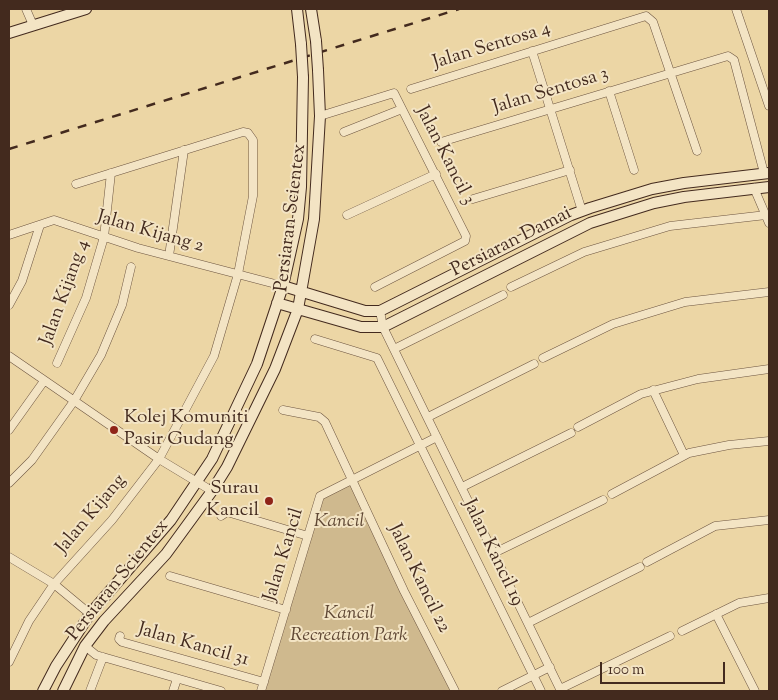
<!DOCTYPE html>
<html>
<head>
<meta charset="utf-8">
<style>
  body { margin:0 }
  #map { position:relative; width:778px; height:700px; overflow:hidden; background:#ecd6a5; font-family:"Sorts Mill Goudy",serif }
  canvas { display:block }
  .frame { position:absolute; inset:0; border:10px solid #432a1e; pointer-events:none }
  .scale { position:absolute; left:600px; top:662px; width:125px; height:22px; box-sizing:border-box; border:2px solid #432a1e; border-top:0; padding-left:6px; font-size:15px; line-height:18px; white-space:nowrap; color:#432a1e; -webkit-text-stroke:4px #f3e4c4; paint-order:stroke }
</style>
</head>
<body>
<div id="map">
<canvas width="778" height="700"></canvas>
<div class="frame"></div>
<div class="scale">100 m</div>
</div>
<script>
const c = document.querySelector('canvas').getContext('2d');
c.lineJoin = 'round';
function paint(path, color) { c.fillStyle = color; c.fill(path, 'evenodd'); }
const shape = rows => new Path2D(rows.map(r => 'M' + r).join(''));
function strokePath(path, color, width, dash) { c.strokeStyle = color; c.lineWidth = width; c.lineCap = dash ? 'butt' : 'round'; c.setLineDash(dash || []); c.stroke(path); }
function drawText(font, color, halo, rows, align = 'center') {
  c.font = font + ' "Sorts Mill Goudy",serif'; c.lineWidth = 4; c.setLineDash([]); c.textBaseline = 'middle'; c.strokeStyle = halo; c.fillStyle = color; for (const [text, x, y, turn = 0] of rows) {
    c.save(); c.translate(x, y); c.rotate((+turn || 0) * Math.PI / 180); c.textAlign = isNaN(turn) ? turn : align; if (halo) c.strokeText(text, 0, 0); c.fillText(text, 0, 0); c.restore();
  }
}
const green = shape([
  [353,479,454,691,261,691,320,496]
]);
const street = shape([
  [26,9,33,25],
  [736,9,769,106],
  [532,51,582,211],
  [411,89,646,16,653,22,697,151],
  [609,91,634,170],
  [320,116,394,93,466,236,465,241,375,287],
  [344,132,402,109],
  [441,142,728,56,734,60,764,173],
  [754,188,769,223],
  [473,199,570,170],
  [347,215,436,174],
  [9,235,54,220,138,248,283,286],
  [169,256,184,150],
  [511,287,584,252,670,226,766,215],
  [9,305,22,281,40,225],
  [380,311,383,327,561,691],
  [315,339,377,358,541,691],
  [394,349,503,295],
  [9,356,159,459,212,491],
  [543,358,613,324,685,302,769,292],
  [57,363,86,298,104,237,111,173],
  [653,390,684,455],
  [283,410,319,417,325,422,404,591,455,691],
  [428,417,534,364],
  [578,427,641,394,698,379,769,369],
  [9,430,44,381],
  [9,483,32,460,74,401,101,355,122,305,131,267],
  [462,487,571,433],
  [612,494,689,453,729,445,769,441],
  [221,516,227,512,308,536],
  [494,553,603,500],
  [9,557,54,584,90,614],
  [647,562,715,526,769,520],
  [170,576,286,610],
  [716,614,755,691],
  [528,623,640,567],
  [682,631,739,603,769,598],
  [120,636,119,639,122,642,264,682],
  [85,646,96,655,221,691],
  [9,662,29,621,54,584,112,520,159,459,214,356,238,274,253,196,253,140,248,133,243,132,76,184],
  [560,689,670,636],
  [90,691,103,657],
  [173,691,177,679],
  [261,691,320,496,437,437],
  [502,691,550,667]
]);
const secondary = shape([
  [297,9,301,44],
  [311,9,316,41],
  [9,33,86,9],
  [283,286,365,311,380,311,571,215,590,208,652,189,684,183,769,173],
  [277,303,361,327,383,327,590,223,654,203,684,197,769,187],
  [43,691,56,666,90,614,171,520,212,459,257,364,283,286,298,219,301,187,303,77],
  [63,691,85,646,104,621,166,554,212,491,227,467,275,369,298,309,314,219,320,116,318,70]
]);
const rail = shape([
  [9,149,459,9]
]);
const secondaryBridge = shape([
  [316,41,318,70],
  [301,44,303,77]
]);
const markers = [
  [114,430,5,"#8f2418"],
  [269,501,5,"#8f2418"]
];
const streetNames = [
  ["Jalan Sentosa 4",492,47,-17],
  ["Jalan Sentosa 3",551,92,-17],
  ["Jalan Kancil 3",444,156,63],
  ["Persiaran Scientex",292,218,-83],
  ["Jalan Kijang 2",150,233,16],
  ["Persiaran Damai",512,243,-27],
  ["Jalan Kijang 4",66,293,-70],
  ["Jalan Kijang",92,515,-50],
  ["Jalan Kancil 19",492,553,64],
  ["Jalan Kancil",285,555,-73],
  ["Jalan Kancil 22",418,579,64],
  ["Persiaran Scientex",119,581,-51],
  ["Jalan Kancil 31",193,646,16]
];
const poiNames = [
  ["Kolej Komuniti",124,419],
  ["Pasir Gudang",124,441],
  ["Surau",259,490,"right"],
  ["Kancil",259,512,"right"]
];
const parkNames = [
  ["Kancil",339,523],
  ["Kancil",349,615],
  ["Recreation Park",349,637]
];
paint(green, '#cfb98e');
strokePath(street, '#6d5540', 9);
strokePath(secondary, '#432a1e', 12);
strokePath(street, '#f3e4c4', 8);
strokePath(secondary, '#f3e4c4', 10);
strokePath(rail, '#432a1e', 2.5, [9, 9]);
strokePath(secondaryBridge, '#432a1e', 12, []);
strokePath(secondaryBridge, '#f3e4c4', 10);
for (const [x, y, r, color] of markers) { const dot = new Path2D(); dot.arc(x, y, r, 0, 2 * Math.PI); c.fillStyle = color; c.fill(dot); strokePath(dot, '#f3e4c4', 2); }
drawText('19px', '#432a1e', '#f3e4c4', streetNames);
drawText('19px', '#432a1e', '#f3e4c4', poiNames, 'left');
drawText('italic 19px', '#5f4734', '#f3e4c4', parkNames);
</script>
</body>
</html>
